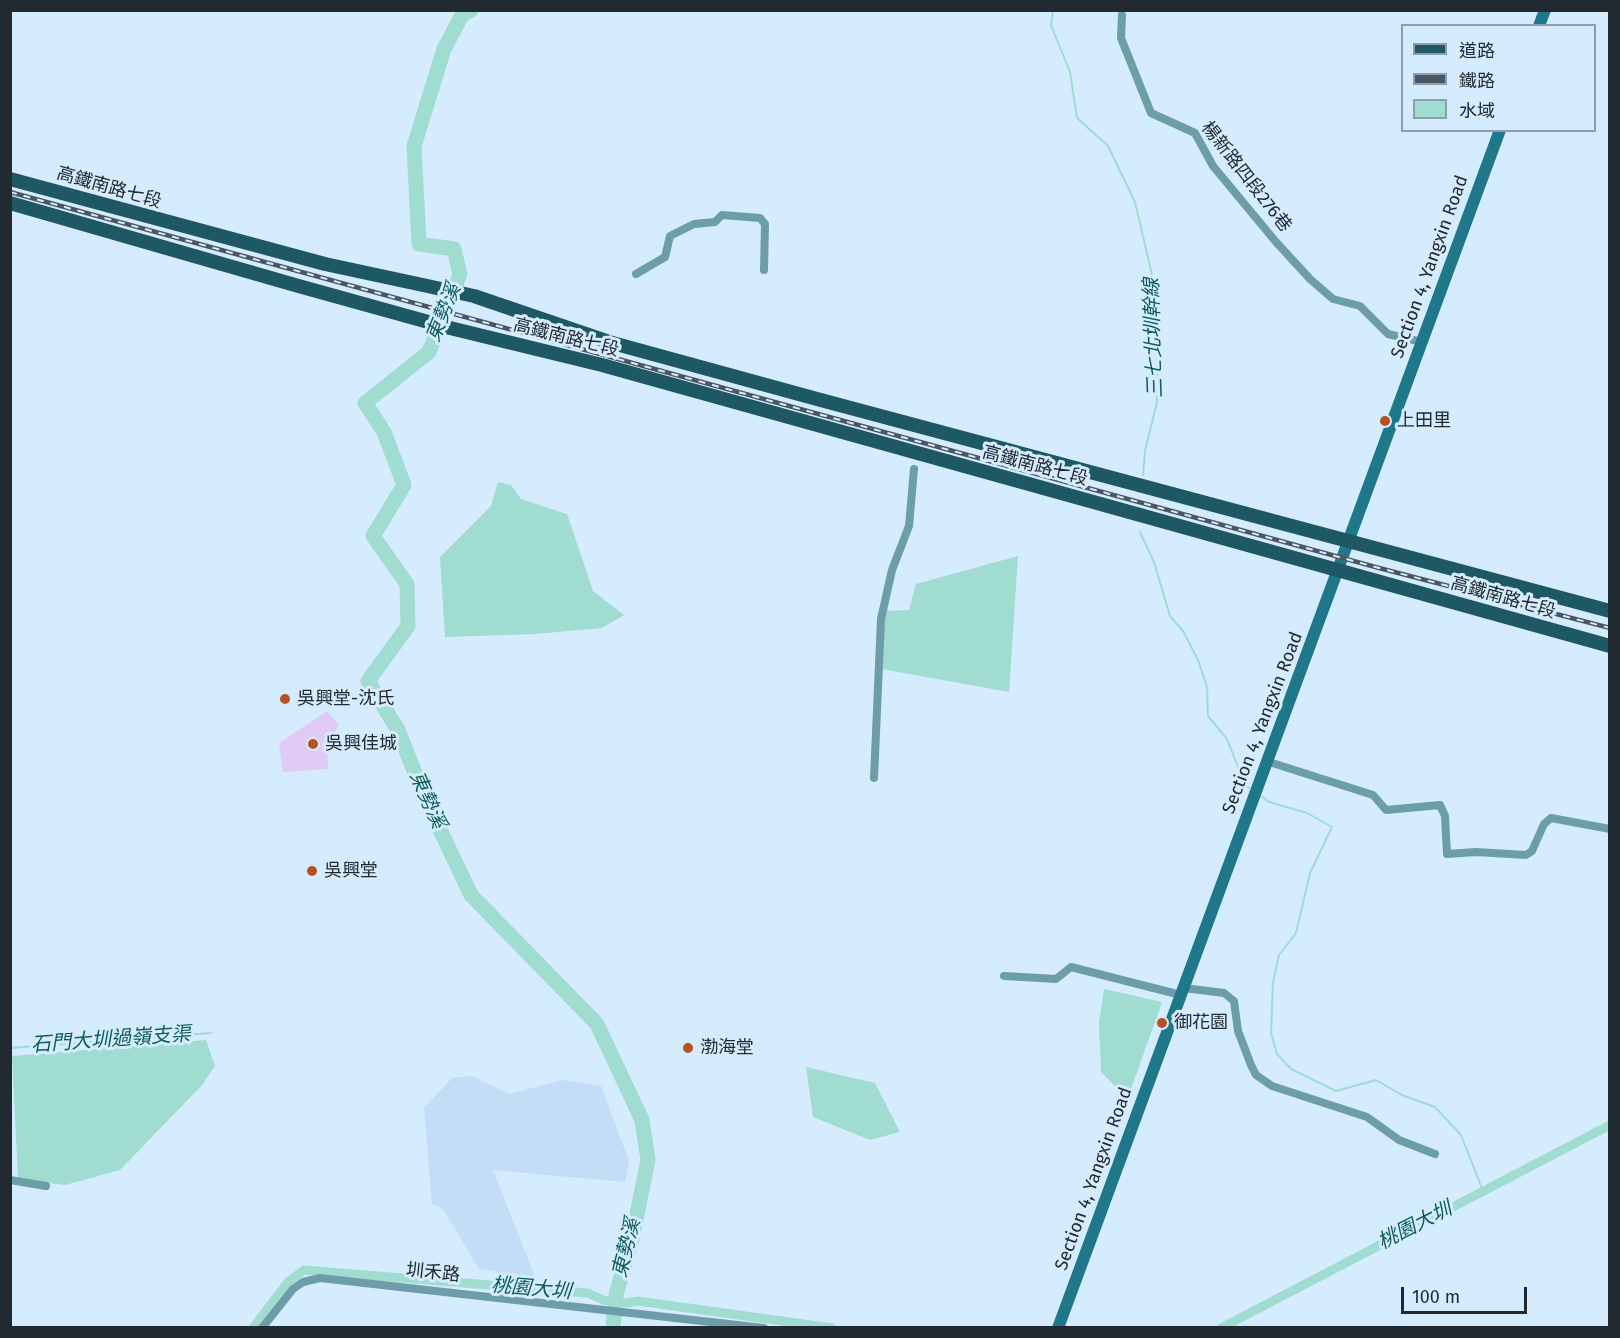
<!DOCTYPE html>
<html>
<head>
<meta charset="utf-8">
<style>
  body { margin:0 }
  #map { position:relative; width:1620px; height:1338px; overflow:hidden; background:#d5ebfe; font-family:"Fira Sans","Noto Sans TC",sans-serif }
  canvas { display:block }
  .frame { position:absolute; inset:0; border:12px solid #222a31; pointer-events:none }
  .legend { position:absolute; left:1401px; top:24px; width:195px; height:108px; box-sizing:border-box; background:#d5ebfe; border:2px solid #8d9eac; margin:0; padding:8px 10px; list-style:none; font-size:18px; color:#222a31 }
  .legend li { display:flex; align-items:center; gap:12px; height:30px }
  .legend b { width:30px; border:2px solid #8d9eac }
  .scale { position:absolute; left:1401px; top:1287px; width:126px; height:27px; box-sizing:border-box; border:3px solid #222a31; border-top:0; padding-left:8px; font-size:18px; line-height:21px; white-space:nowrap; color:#222a31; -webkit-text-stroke:4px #d5ebfe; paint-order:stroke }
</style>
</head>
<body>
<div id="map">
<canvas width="1620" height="1338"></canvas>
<div class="frame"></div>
<ul class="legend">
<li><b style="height:8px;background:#1d5864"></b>道路</li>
<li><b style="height:8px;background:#4b5660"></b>鐵路</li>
<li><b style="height:16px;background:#a0dcd0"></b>水域</li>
</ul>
<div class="scale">100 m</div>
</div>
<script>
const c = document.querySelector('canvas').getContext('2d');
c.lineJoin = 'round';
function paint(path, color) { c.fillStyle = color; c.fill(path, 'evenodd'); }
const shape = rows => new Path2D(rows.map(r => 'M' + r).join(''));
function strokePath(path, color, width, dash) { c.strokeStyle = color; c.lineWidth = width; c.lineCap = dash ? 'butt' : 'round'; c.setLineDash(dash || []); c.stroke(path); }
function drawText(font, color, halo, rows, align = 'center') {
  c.font = font + ' "Fira Sans","Noto Sans TC",sans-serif'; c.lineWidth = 6; c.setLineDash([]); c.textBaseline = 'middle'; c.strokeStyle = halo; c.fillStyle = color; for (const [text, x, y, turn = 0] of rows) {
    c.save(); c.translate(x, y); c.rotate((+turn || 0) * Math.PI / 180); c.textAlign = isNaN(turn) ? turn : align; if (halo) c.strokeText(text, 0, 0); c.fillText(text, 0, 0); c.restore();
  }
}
const built = shape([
  [472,1076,509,1094,563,1080,601,1086,629,1161,625,1182,493,1170,535,1277,479,1269,443,1209,432,1204,424,1108,452,1078]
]);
const green = shape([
  [327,711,339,725,327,747,328,769,283,772,279,743]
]);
const water = shape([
  [498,482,511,485,521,499,567,514,593,591,624,615,602,628,535,634,445,637,440,557,491,506],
  [1018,556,1009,692,882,669,885,611,909,610,916,584],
  [1104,989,1162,1002,1131,1089,1119,1090,1101,1072,1099,1023],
  [206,1040,215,1066,202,1085,120,1170,65,1185,18,1179,12,1056],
  [806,1067,875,1083,900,1132,870,1140,813,1117]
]);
const stream = shape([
  [1053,10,1051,25,1070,72,1077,118,1108,146,1135,202,1153,279,1158,338,1157,402,1145,451,1143,475],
  [1140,532,1154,562,1170,616,1183,631,1198,660,1207,687,1208,716,1227,739,1245,785,1249,788],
  [1261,796,1269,802,1307,813,1332,827,1310,873,1296,933,1279,955,1273,982,1271,1033,1277,1054,1291,1069,1336,1091,1376,1080,1402,1095,1435,1107,1461,1135,1483,1191],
  [10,1048,211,1033]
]);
const canal = shape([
  [253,1328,288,1282,304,1270,588,1293,603,1300,627,1303,638,1301,832,1328],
  [1221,1328,1610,1125]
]);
const river = shape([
  [471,10,462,15,444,49,414,146,419,244,454,249,460,274,429,352,365,403,384,432,404,485,373,536,407,584,408,626,368,681,398,730,424,796,471,895,597,1024,642,1120,648,1160,632,1239,616,1295,613,1328]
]);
const street = shape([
  [1122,15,1121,38,1151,113,1195,133,1213,166,1276,242,1310,279,1333,299,1360,306,1388,334,1422,342],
  [636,274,665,257,670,236,694,224,715,222,722,215,760,218,765,224,764,270],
  [1266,761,1373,795,1386,810,1440,805,1445,816,1447,854,1476,852,1526,855,1532,851,1544,824,1551,818,1610,829],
  [874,778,881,619,892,570,909,526,914,469],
  [1004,976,1056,979,1071,967,1181,995],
  [1184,988,1224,993,1234,1001,1238,1031,1251,1065,1256,1075,1272,1086,1367,1117,1399,1140,1435,1154],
  [10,1180,46,1186],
  [262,1328,293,1289,303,1282,320,1278,764,1328]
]);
const secondary = shape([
  [1539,26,1545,10],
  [1058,1328,1500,130]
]);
const primary = shape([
  [10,179,325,264,474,296,609,342,817,399,1610,611],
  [10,203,295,285,450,328,602,365,1610,646]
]);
const rail = shape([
  [10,192,1379,568,1610,628]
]);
const markers = [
  [1385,421,6,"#b65122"],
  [285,699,6,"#b65122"],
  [313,744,6,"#b65122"],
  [312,871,6,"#b65122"],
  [1162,1023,6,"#b65122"],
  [688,1048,6,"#b65122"]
];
const streetNames = [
  ["楊新路四段276巷",1246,177,52],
  ["高鐵南路七段",109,188,16],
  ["Section 4, Yangxin Road",1430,267,-70],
  ["高鐵南路七段",566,338,14],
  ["高鐵南路七段",1035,466,15],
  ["高鐵南路七段",1503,598,16],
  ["Section 4, Yangxin Road",1263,723,-69],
  ["Section 4, Yangxin Road",1094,1179,-70],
  ["圳禾路",433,1273,6]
];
const poiNames = [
  ["上田里",1397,421],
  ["吳興堂-沈氏",297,699],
  ["吳興佳城",325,744],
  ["吳興堂",324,871],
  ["御花園",1174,1023],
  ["渤海堂",700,1048]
];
const waterNames = [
  ["東勢溪",444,313,-68],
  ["三七北圳幹線",1154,338,-92],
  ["東勢溪",427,800,66],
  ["石門大圳過嶺支渠",111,1040,-4],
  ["桃園大圳",1415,1226,-27],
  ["東勢溪",627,1248,-76],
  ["桃園大圳",531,1289,5]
];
paint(built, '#c2ddf5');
paint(green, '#e1cbf5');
paint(water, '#a0dcd0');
strokePath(stream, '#a0dcd0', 2);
strokePath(canal, '#a0dcd0', 9);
strokePath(river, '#a0dcd0', 15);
strokePath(street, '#6c9da8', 8);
strokePath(secondary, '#1f7889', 12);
strokePath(primary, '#1d5864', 14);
strokePath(rail, '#4b5660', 4.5);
strokePath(rail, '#d5ebfe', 2, [7]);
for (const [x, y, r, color] of markers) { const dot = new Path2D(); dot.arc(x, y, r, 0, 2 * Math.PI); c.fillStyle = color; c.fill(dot); strokePath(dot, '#d5ebfe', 2); }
drawText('18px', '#222a31', '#d5ebfe', streetNames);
drawText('18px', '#222a31', '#d5ebfe', poiNames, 'left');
drawText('italic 20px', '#0c5e54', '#d5ebfe', waterNames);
</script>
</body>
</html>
